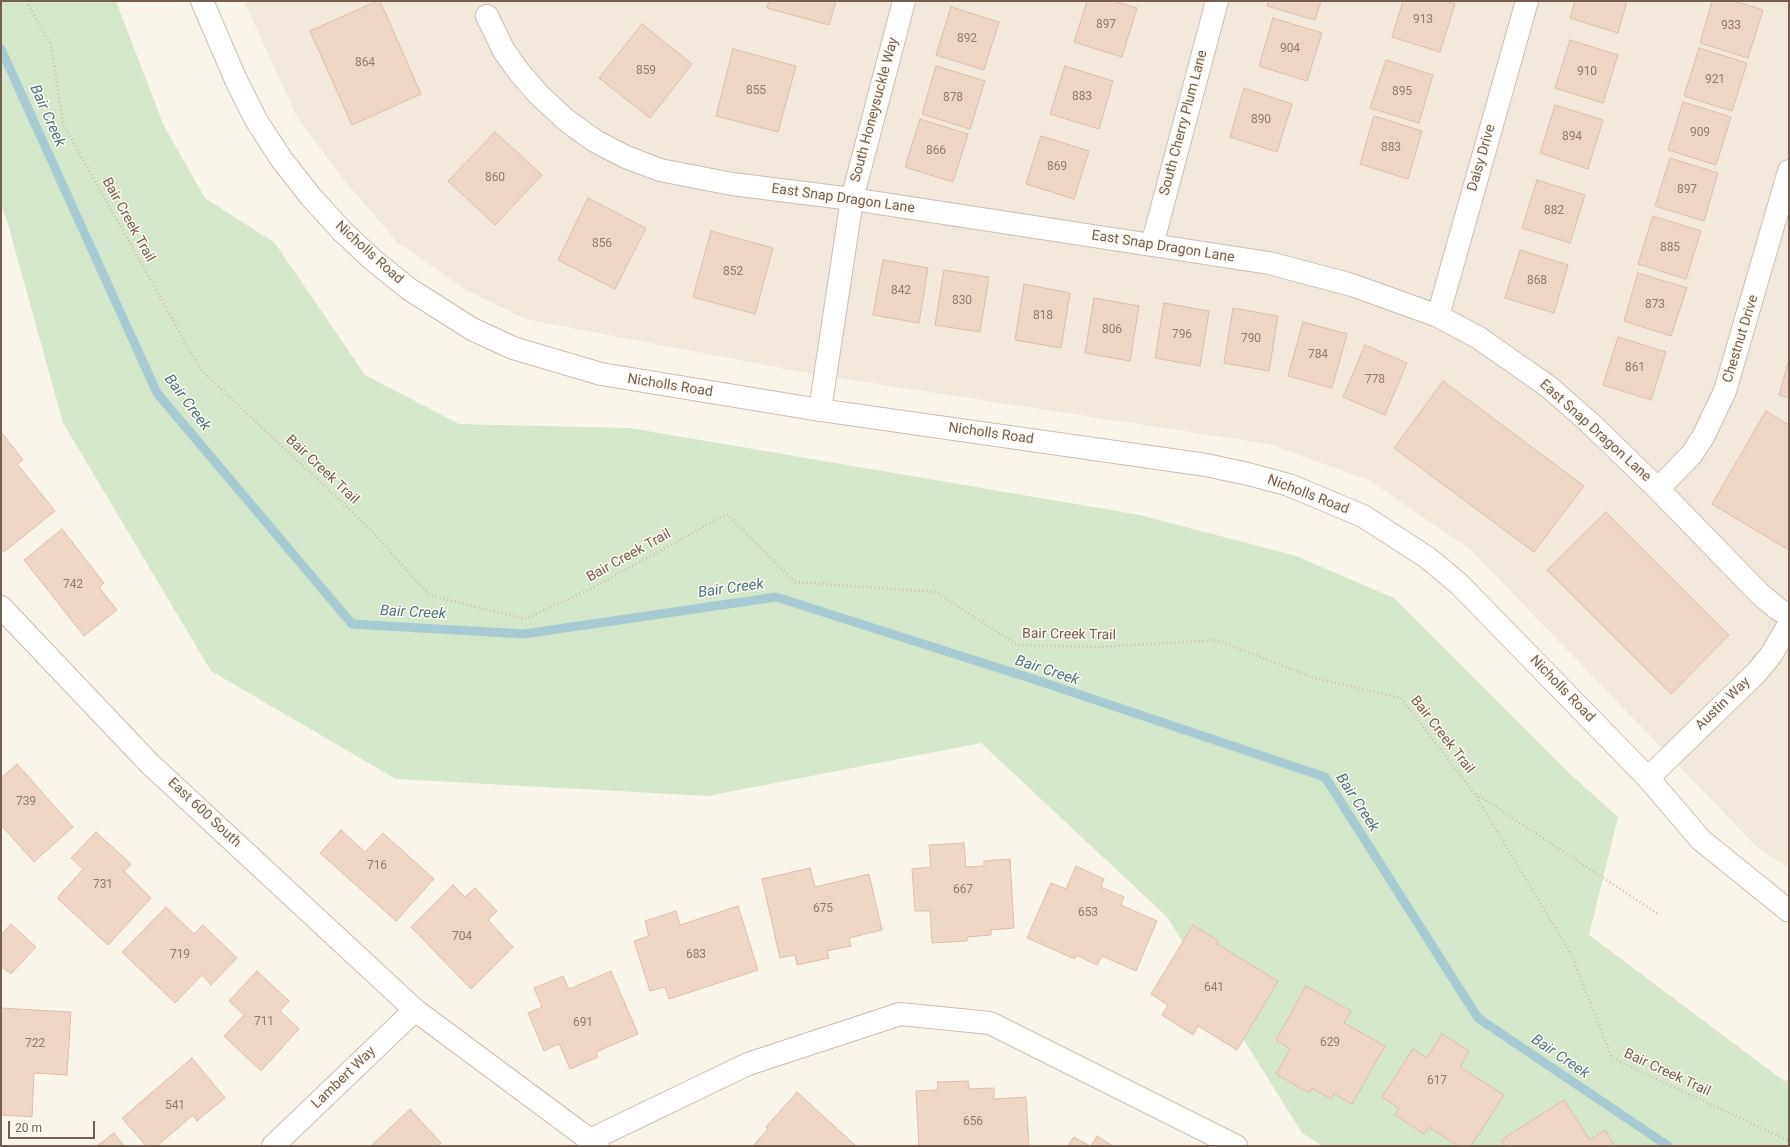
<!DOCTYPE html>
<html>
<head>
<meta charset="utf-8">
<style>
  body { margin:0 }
  #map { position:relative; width:1790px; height:1147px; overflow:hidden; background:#faf5ea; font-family:Roboto,sans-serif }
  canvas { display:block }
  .frame { position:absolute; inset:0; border:2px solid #735e50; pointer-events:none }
  .scale { position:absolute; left:8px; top:1121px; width:87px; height:18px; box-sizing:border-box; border:2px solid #735e50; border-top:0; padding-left:5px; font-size:12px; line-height:14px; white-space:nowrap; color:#735e50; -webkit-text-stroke:3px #fdf9f1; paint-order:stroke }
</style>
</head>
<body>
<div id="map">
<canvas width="1790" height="1147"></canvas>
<div class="frame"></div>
<div class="scale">20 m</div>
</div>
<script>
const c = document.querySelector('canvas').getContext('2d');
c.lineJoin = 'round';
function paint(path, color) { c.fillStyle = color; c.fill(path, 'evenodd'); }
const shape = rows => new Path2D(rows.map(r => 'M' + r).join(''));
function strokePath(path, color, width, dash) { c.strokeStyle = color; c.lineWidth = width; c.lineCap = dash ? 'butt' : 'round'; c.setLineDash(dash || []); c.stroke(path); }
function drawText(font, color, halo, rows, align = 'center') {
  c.font = font + ' Roboto,sans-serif'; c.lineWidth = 3; c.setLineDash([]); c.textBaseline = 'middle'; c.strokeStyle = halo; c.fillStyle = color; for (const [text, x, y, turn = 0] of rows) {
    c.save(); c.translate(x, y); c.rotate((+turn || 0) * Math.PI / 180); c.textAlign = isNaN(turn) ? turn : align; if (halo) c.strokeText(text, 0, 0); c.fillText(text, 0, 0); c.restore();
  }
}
const residential = shape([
  [244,1,1789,1,1789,869,1756,846,1472,551,1369,480,1268,444,812,374,525,319,468,291,398,243,344,180,297,117]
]);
const green = shape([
  [1,1,116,1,164,126,205,198,275,243,365,375,459,424,630,428,1140,515,1296,556,1394,598,1567,771,1618,817,1589,935,1784,1081,1789,1079,1789,1146,1323,1146,1302,1133,1167,917,981,743,708,796,396,779,211,671,63,423,6,217,1,207]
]);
const stream = shape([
  [1,49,157,393,352,624,524,634,776,597,1033,679,1325,777,1478,1018,1668,1146]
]);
const building = shape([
  [377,1,380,1,421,94,352,125,310,31,377,1],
  [769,1,836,1,829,25,767,8,769,1],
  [1087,1,1113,1,1137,8,1122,57,1074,42,1087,1],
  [1268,1,1321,1,1315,20,1267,6,1268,1],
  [1403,1,1446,1,1455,4,1440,52,1392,37,1403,1],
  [1575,1,1627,1,1618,33,1570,18,1575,1],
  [1712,1,1734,1,1763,10,1748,58,1700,43,1712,1],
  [951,7,999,22,984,70,936,55,951,7],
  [1273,18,1322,33,1307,81,1259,66,1273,18],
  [642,24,692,64,650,118,599,78,642,24],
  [1570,40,1618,55,1603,103,1555,88,1570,40],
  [1699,48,1747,63,1732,111,1684,96,1699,48],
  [733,49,796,66,778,132,716,116,733,49],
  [1386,60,1433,75,1419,123,1370,108,1386,60],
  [936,66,985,81,970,129,922,114,936,66],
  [1065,66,1113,81,1099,129,1050,114,1065,66],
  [1244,88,1292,104,1277,152,1230,137,1244,88],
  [1683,102,1731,117,1716,165,1668,150,1683,102],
  [1555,105,1603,120,1588,169,1540,153,1555,105],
  [1374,116,1422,131,1408,179,1360,164,1374,116],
  [920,119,968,134,953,182,905,167,920,119],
  [495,132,542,175,495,225,448,181,495,132],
  [1041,136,1089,151,1074,199,1026,184,1041,136],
  [1670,158,1718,173,1704,221,1655,206,1670,158],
  [1537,180,1585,195,1570,243,1522,228,1537,180],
  [588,198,646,228,615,289,558,260,588,198],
  [1653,216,1701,231,1686,279,1638,264,1653,216],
  [711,231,773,248,755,314,693,297,711,231],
  [1520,250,1568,265,1554,313,1505,298,1520,250],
  [883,260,928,268,919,323,873,315,883,260],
  [944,270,989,277,980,332,935,325,944,270],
  [1638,273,1687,288,1671,336,1624,321,1638,273],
  [1024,284,1070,293,1061,348,1015,340,1024,284],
  [1094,298,1139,306,1130,361,1085,353,1094,298],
  [1164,303,1209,311,1200,366,1155,358,1164,303],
  [1233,308,1278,316,1269,371,1224,363,1233,308],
  [1303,322,1347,334,1332,388,1288,376,1303,322],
  [1618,337,1666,352,1651,400,1603,385,1618,337],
  [1365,345,1407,363,1385,415,1343,397,1365,345],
  [1789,360,1789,398,1779,395,1789,360],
  [1443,381,1584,486,1534,552,1394,448,1443,381],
  [1766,411,1789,425,1789,550,1712,504,1766,411],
  [1,432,23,460,17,464,55,511,4,552,1,549,1,432],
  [1606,512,1729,635,1671,694,1547,570,1606,512],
  [62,529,104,583,99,587,117,610,84,636,24,560,62,529],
  [17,764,73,827,34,862,1,825,1,778,17,764],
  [341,830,365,852,383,833,434,879,396,921,320,853,341,830],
  [96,832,131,864,124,871,151,898,108,945,57,898,83,869,71,858,96,832],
  [964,843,966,867,984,866,984,861,1010,859,1014,928,991,930,991,935,967,937,967,941,932,943,930,911,915,911,912,869,931,867,929,845,964,843],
  [1076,866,1104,879,1101,887,1124,897,1121,905,1157,921,1136,971,1102,956,1097,965,1076,955,1075,959,1027,938,1051,883,1066,889,1076,866],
  [810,868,815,887,869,874,882,930,849,938,851,946,827,951,829,958,797,965,795,955,780,958,762,879,810,868],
  [453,885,465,897,475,888,497,911,488,920,513,947,471,989,411,927,453,885],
  [738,906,758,970,669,999,665,987,650,991,634,941,649,936,645,921,676,911,680,925,738,906],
  [166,907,194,934,203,925,237,958,211,985,202,975,175,1003,122,952,166,907],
  [11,924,36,947,11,974,1,966,1,931,3,933,11,924],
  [1193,925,1219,941,1217,944,1278,981,1237,1050,1198,1026,1193,1035,1162,1015,1168,1005,1151,994,1193,925],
  [257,971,289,1001,280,1011,299,1029,261,1071,224,1036,244,1015,229,1001,257,971],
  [611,971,638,1034,596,1052,598,1057,570,1069,559,1044,544,1051,528,1013,542,1007,534,988,563,976,569,989,611,971],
  [1306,986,1351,1011,1344,1023,1385,1046,1352,1104,1334,1094,1331,1099,1312,1088,1309,1093,1276,1074,1290,1049,1276,1040,1306,986],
  [1,1008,71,1012,67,1075,34,1073,32,1117,1,1115,1,1008],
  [1442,1034,1469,1051,1460,1067,1504,1095,1471,1146,1458,1146,1429,1127,1424,1134,1395,1115,1399,1108,1382,1097,1413,1049,1427,1058,1442,1034],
  [192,1058,225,1098,197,1121,193,1115,157,1146,146,1146,122,1118,192,1058],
  [968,1081,969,1089,994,1088,994,1099,1026,1097,1029,1146,919,1146,916,1091,938,1090,937,1082,968,1081],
  [797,1092,856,1146,753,1146,768,1129,766,1127,797,1092],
  [1564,1100,1590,1140,1605,1130,1615,1146,1505,1146,1501,1140,1564,1100],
  [410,1109,441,1143,437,1146,371,1146,410,1109],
  [114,1133,124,1146,97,1146,114,1133],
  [1097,1136,1113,1146,1091,1146,1097,1136],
  [1074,1137,1090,1146,1068,1146,1074,1137]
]);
const path = shape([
  [26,1,51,45,63,124,201,370,370,529,429,595,526,619,594,587,727,514,795,582,936,592,1017,645,1099,647,1216,640,1315,678,1401,698,1474,793,1571,954,1612,1058,1789,1141],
  [1476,794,1658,914]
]);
const street = shape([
  [487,16,504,51,519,72,538,94,566,120,595,141,626,157,660,170,732,184,852,199,1269,263,1352,285,1438,316,1479,338,1549,387,1590,423,1658,489,1760,594,1778,609,1789,616],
  [1152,245,1217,1],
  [1438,316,1527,1],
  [820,410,852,199,904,1],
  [1658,489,1692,454,1703,437,1725,391,1789,171],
  [1,607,150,764,415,1010,598,1146],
  [1648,778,1757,672,1771,655,1789,624],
  [590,1140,748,1064,900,1014,990,1023,1236,1146],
  [273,1146,415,1010]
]);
const secondary = shape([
  [202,1,236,80,256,120,282,160,311,197,342,231,373,260,409,289,472,329,513,348,601,374,820,410,1206,465,1248,474,1289,485,1363,516,1428,558,1459,584,1648,778,1701,840,1789,911]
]);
const numberNames = [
  ["913",1423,20],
  ["897",1106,25],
  ["933",1731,26],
  ["892",967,39],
  ["904",1290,49],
  ["864",365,63],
  ["859",646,71],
  ["910",1587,72],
  ["921",1715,80],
  ["855",756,91],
  ["895",1402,92],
  ["883",1082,97],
  ["878",953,98],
  ["890",1261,120],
  ["909",1700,133],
  ["894",1572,137],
  ["883",1391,148],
  ["866",936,151],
  ["869",1057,167],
  ["860",495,178],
  ["897",1687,190],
  ["882",1554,211],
  ["856",602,244],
  ["885",1670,248],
  ["852",733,272],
  ["868",1537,281],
  ["842",901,291],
  ["830",962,301],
  ["873",1655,305],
  ["818",1043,316],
  ["806",1112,330],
  ["796",1182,335],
  ["790",1251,339],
  ["784",1318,355],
  ["861",1635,368],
  ["778",1375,380],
  ["742",73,585],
  ["739",26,802],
  ["716",377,866],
  ["731",103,885],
  ["667",963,890],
  ["675",823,909],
  ["653",1088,913],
  ["704",462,937],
  ["719",180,955],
  ["683",696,955],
  ["641",1214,988],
  ["711",264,1022],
  ["691",583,1023],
  ["629",1330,1043],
  ["722",35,1044],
  ["617",1437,1081],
  ["541",175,1106],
  ["656",973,1122]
];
const streetNames = [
  ["South Honeysuckle Way",875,110,-75],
  ["South Cherry Plum Lane",1184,123,-75],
  ["Daisy Drive",1482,158,-74],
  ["East Snap Dragon Lane",843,199,8],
  ["Bair Creek Trail",128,220,61],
  ["East Snap Dragon Lane",1163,247,9],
  ["Nicholls Road",369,253,42],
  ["Chestnut Drive",1741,339,-73],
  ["Nicholls Road",670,386,9],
  ["East Snap Dragon Lane",1595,431,42],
  ["Nicholls Road",991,434,8],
  ["Bair Creek Trail",322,470,43],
  ["Nicholls Road",1308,495,21],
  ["Bair Creek Trail",629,556,-29],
  ["Bair Creek Trail",1069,635,1],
  ["Nicholls Road",1562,689,46],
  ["Austin Way",1723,704,-44],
  ["Bair Creek Trail",1442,735,52],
  ["East 600 South",204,813,43],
  ["Bair Creek Trail",1667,1073,25],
  ["Lambert Way",344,1078,-44]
];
const waterNames = [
  ["Bair Creek",47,116,66],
  ["Bair Creek",187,403,53],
  ["Bair Creek",731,589,-8],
  ["Bair Creek",413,613,3],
  ["Bair Creek",1047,671,18],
  ["Bair Creek",1357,803,57],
  ["Bair Creek",1560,1057,34]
];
paint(residential, '#f1e7da');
paint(green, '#d5e7ca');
strokePath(stream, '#a8cbd3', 9);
paint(building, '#edd6c5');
strokePath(building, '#debea7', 1);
strokePath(street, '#ccbeb1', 24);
strokePath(secondary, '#cebeaf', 24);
strokePath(path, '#d2baa8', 2.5, [1, 3]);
strokePath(street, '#fff', 22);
strokePath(secondary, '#fff', 22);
drawText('12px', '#927c6d', null, numberNames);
drawText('14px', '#735e50', '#fdf9f1', streetNames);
drawText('italic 15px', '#4c7883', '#fdf9f1', waterNames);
</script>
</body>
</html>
